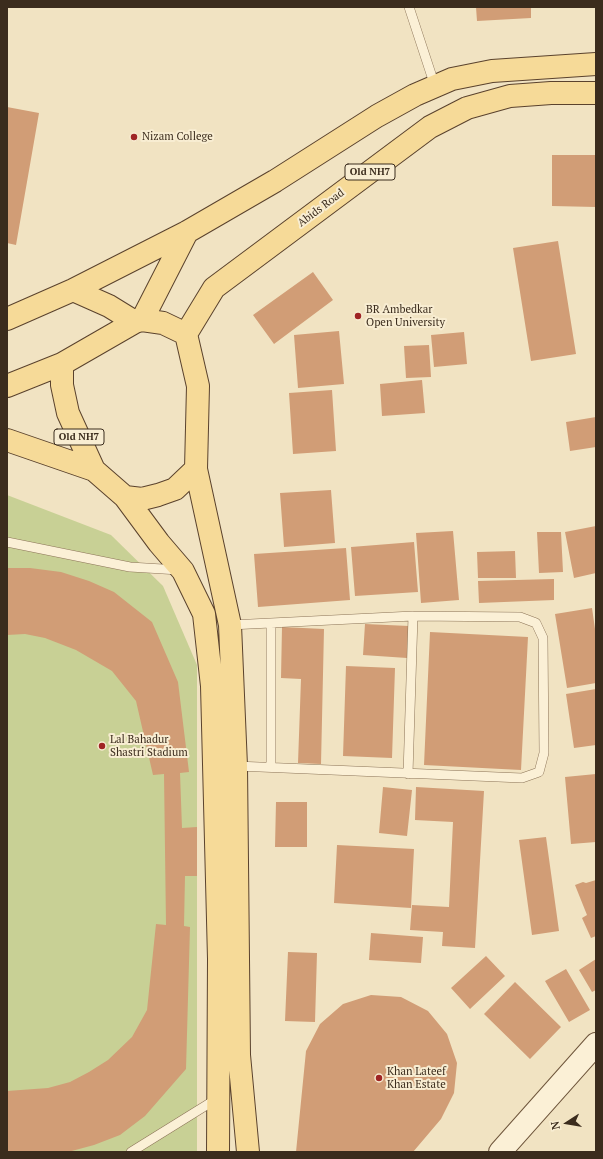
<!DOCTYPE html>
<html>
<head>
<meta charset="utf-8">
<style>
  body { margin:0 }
  #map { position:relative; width:603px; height:1159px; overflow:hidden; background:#f1e3c2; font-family:"PT Serif",serif }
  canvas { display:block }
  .frame { position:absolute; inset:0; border:8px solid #3b2c1d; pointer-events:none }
  .north { position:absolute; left:547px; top:1103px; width:40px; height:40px; -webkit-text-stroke:3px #f8edd2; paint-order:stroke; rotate:258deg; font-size:11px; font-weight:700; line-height:16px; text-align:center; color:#3b2c1d }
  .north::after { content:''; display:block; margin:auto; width:14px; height:18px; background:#3b2c1d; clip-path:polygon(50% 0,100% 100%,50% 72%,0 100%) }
</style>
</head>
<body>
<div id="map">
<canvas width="603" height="1159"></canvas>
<div class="frame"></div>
<div class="north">N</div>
</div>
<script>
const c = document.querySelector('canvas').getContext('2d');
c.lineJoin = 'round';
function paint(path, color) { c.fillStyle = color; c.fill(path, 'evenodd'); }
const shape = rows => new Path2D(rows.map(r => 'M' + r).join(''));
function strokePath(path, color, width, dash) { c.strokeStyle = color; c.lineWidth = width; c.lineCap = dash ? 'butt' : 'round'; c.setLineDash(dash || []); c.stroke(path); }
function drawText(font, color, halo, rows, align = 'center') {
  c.font = font + ' "PT Serif",serif'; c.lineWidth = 4; c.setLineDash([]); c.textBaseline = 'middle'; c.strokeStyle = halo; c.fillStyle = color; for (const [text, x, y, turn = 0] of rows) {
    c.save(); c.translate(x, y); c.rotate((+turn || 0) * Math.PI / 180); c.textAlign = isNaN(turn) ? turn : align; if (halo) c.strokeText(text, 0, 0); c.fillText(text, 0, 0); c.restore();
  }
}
const green = shape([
  [7,495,111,535,163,586,197,665,197,1152,7,1152]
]);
const building = shape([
  [476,7,531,7,531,18,477,21],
  [7,107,39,113,16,245,7,243],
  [552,155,596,155,596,207,552,206],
  [558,241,576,354,531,361,513,248],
  [313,272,333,300,274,344,253,315],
  [339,331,344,384,298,388,294,335],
  [464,332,467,364,434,367,431,335],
  [429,345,431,377,406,378,404,346],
  [422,380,425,413,382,416,380,384],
  [332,390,336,451,293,454,289,393],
  [596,417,596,447,570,451,566,422],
  [331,490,335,543,284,547,280,493],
  [596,526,596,573,574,578,565,532],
  [453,531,459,600,421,603,416,533],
  [537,532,561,532,563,572,539,573],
  [414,542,418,592,355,596,351,547],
  [346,548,350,600,258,607,254,554],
  [515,551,516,578,478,578,477,552],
  [7,568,30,568,61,572,89,581,114,592,152,622,178,682,189,772,180,773,182,828,197,827,197,876,185,876,184,926,190,927,186,1069,145,1116,120,1135,94,1145,68,1152,7,1152,7,1091,48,1088,70,1082,89,1072,108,1060,132,1037,147,1010,156,924,166,925,164,774,153,775,136,701,112,671,76,650,45,638,25,634,7,635],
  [554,579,554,600,479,603,478,581],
  [592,608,596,636,596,683,567,688,555,614],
  [365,624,409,626,407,658,363,655],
  [282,627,324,629,321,764,298,763,301,679,281,678],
  [430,632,528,637,521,770,424,765],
  [346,666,395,668,392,758,343,756],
  [596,689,596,745,574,748,566,694],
  [596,774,596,842,571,844,565,777],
  [383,787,412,790,407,836,379,833],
  [416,787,484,791,475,948,442,946,443,932,410,930,412,905,449,907,453,822,415,820],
  [276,802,307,802,307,847,275,847],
  [546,837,559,931,532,935,519,840],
  [337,845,414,849,411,908,334,903],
  [596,880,596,936,591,938,582,918,587,915,575,885,583,882,586,883],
  [371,933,423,937,421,963,369,960],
  [288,952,317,953,315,1022,285,1021],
  [486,956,505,976,470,1009,451,988],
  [596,959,596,990,592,992,579,970],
  [566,969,590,1010,569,1022,545,981],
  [515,982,561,1027,530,1059,484,1014],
  [371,995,401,997,428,1011,447,1034,457,1063,454,1093,441,1119,413,1152,296,1152,306,1051,320,1024,343,1004]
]);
const lane = shape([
  [409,7,435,86],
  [7,542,130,567,179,570],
  [230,625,413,616,520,617,536,623,543,638,544,753,539,772,522,778,236,766],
  [271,767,271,624],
  [408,774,413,616],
  [131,1152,218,1098]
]);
const secondary = shape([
  [500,1152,596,1044]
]);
const primary = shape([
  [73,290,109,306,135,322],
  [7,319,73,290,187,232,275,181,377,116,415,95,452,79,492,71,596,64],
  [142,320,187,232],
  [186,334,198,386,196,469,230,625,236,766,239,1055,248,1152],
  [186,334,214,288,430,127,467,108,510,96,551,93,596,93],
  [62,364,62,385,68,413,94,470,125,497,159,543,183,571,204,614,212,686,219,959,218,1152],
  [7,386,62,364,135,322,142,320,163,323,186,334],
  [7,440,94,470],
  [125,497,142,499,158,495,175,489,196,469]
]);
const markers = [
  [134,137,4,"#9f2424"],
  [358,316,4,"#9f2424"],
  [102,746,4,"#9f2424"],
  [379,1078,4,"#9f2424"]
];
const shields = [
  [370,172,50],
  [79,437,50]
];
const shieldNames = [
  ["Old NH7",370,172],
  ["Old NH7",79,437]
];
const poiNames = [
  ["Nizam College",142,137],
  ["BR Ambedkar",366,310],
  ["Open University",366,323],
  ["Lal Bahadur",110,740],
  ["Shastri Stadium",110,753],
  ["Khan Lateef",387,1072],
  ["Khan Estate",387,1085]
];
const streetNames = [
  ["Abids Road",321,208,-37]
];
paint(green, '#c8d095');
paint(building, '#d19d76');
strokePath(lane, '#8c7458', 10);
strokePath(secondary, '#6e553b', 24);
strokePath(primary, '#5a422d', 24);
strokePath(lane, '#fbf0d6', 9);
strokePath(secondary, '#fbf0d6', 22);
strokePath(primary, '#f6da98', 22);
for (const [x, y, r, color] of markers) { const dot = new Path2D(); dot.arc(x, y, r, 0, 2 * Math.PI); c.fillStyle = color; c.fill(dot); strokePath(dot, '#f8edd2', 1.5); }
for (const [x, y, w] of shields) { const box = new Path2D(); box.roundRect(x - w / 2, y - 8, w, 16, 3); c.fillStyle = '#f8edd2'; c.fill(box); strokePath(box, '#3b2c1d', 1); }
drawText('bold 10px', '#3b2c1d', null, shieldNames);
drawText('11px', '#3b2c1d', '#f8edd2', poiNames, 'left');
drawText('11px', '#3b2c1d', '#f8edd2', streetNames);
</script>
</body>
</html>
